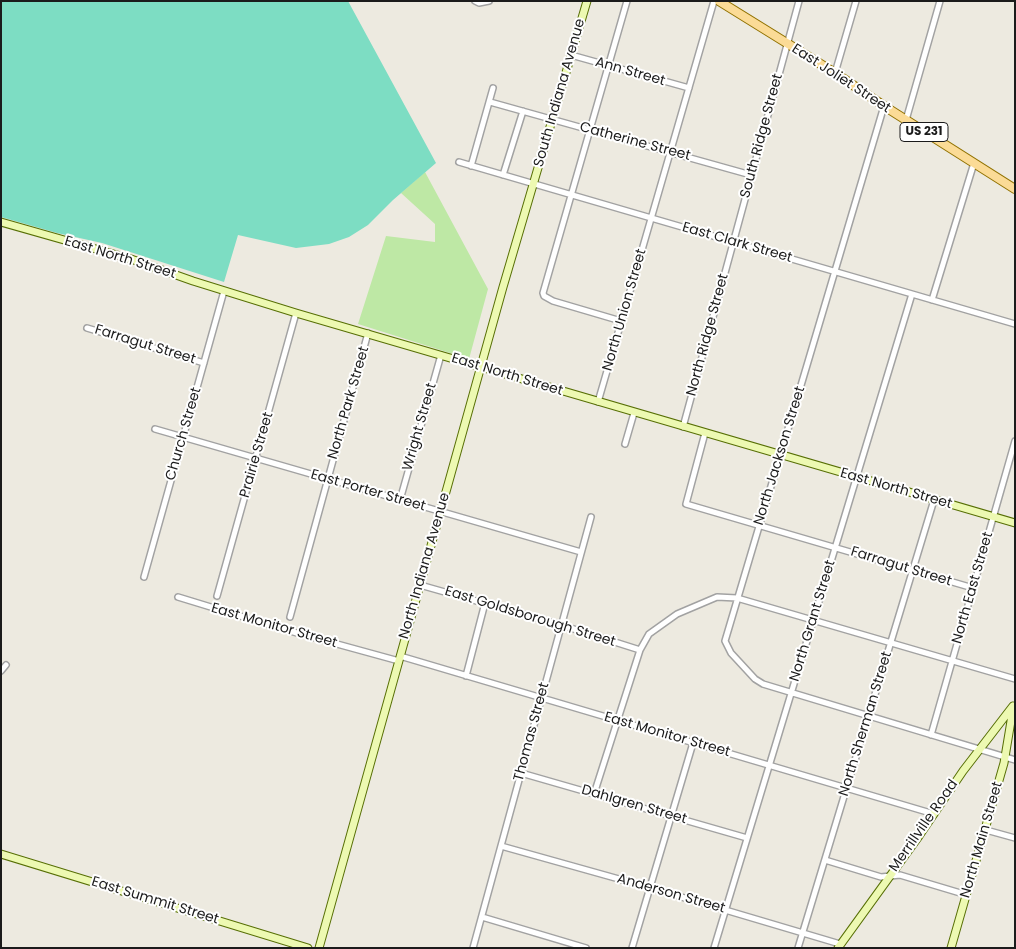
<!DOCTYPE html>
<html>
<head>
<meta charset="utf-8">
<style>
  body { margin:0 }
  #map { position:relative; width:1016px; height:949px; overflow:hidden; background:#edeae0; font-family:Poppins,sans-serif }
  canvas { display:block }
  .frame { position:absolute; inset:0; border:2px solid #1b1b1b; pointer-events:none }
</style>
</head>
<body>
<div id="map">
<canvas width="1016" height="949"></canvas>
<div class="frame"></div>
</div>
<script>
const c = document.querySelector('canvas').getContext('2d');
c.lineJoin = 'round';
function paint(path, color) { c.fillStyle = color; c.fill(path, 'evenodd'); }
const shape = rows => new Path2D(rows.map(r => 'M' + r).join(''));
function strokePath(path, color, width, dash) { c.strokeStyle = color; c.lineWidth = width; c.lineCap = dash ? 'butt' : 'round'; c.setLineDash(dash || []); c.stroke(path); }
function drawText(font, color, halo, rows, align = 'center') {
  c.font = font + ' Poppins,sans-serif'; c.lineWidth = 4; c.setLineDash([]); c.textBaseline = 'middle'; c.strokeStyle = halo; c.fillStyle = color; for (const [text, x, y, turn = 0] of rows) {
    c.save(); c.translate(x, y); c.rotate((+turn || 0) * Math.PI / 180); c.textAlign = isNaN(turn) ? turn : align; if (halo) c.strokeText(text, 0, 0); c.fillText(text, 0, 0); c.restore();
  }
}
const grass = shape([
  [425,172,488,289,469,359,358,324,386,236,435,242,435,224,401,193]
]);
const pitch = shape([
  [1,1,348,1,436,163,393,200,368,225,349,237,329,244,296,248,238,235,224,282,102,243,57,233,1,217]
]);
const street = shape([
  [475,1,479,3,489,1],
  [571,55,689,88],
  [835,73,856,1],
  [490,102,751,175],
  [884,106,725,641,731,653,755,679,763,684,1015,760],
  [906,120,940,1],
  [459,162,1015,324],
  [471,166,493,88],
  [503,175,523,111],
  [932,300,974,163],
  [621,321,553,301,544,296,543,293,627,1],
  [87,328,204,363],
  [598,402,714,1],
  [683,427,799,1],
  [155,429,581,552],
  [705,433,686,504,973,588],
  [625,444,634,413],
  [400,500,441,355],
  [144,577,224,291],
  [420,585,561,625,640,650],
  [217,596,296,313],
  [178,597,286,630,399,661],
  [290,617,368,333],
  [400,656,934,814],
  [1,671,6,665],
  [466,676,485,603],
  [931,735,1015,441],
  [521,773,747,838],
  [594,794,640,650,649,634,677,614,717,597,737,598,1015,679],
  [986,830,1015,838],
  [501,846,651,888,840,944],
  [825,860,881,877,900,875,967,895],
  [482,917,586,948],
  [473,948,591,517],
  [632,948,693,743],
  [714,948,912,294],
  [798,948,934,500]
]);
const secondary = shape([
  [1,222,131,259,193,281,296,313,1015,523],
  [1,854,308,948],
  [319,948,503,287,587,1],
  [838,948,919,836,963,771,1013,706],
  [951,948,1004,763,1013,709]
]);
const primary = shape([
  [719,1,835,73,884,106,1015,189]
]);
const shields = [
  [924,132,48]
];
const shieldNames = [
  ["US 231",924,132]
];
const streetNames = [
  ["Ann Street",630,72,16],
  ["East Joliet Street",841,79,33],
  ["South Indiana Avenue",560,93,-74],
  ["South Ridge Street",762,136,-75],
  ["Catherine Street",635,142,15],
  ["East Clark Street",737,243,16],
  ["East North Street",120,258,17],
  ["North Union Street",625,310,-74],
  ["North Ridge Street",708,335,-75],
  ["Farragut Street",145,345,17],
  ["East North Street",507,375,17],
  ["North Park Street",349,403,-74],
  ["Wright Street",420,427,-74],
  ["Church Street",184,434,-74],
  ["Prairie Street",257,455,-74],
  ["North Jackson Street",780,456,-73],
  ["East North Street",896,489,16],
  ["East Porter Street",368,491,16],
  ["North Indiana Avenue",425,566,-74],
  ["Farragut Street",901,567,17],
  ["North East Street",973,588,-74],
  ["East Goldsborough Street",530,617,17],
  ["North Grant Street",813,621,-73],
  ["East Monitor Street",274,626,16],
  ["North Sherman Street",866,724,-73],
  ["Thomas Street",532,732,-75],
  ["East Monitor Street",667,735,16],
  ["Dahlgren Street",634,805,16],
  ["Merrillville Road",924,826,-55],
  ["North Main Street",982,840,-74],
  ["Anderson Street",671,894,16],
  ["East Summit Street",155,901,17]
];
paint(grass, '#bee8a5');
paint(pitch, '#7dddc3');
strokePath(street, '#a2a2a2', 8);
strokePath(secondary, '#576f05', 9);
strokePath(primary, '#917200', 10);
strokePath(street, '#fff', 5);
strokePath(secondary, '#edf9b2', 7);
strokePath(primary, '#fbdb96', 8);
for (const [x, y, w] of shields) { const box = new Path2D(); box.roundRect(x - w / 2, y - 9.5, w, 19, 4); c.fillStyle = '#fff'; c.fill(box); strokePath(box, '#1b1b1b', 1); }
drawText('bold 12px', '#1b1b1b', null, shieldNames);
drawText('14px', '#1b1b1b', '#fff', streetNames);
</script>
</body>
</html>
